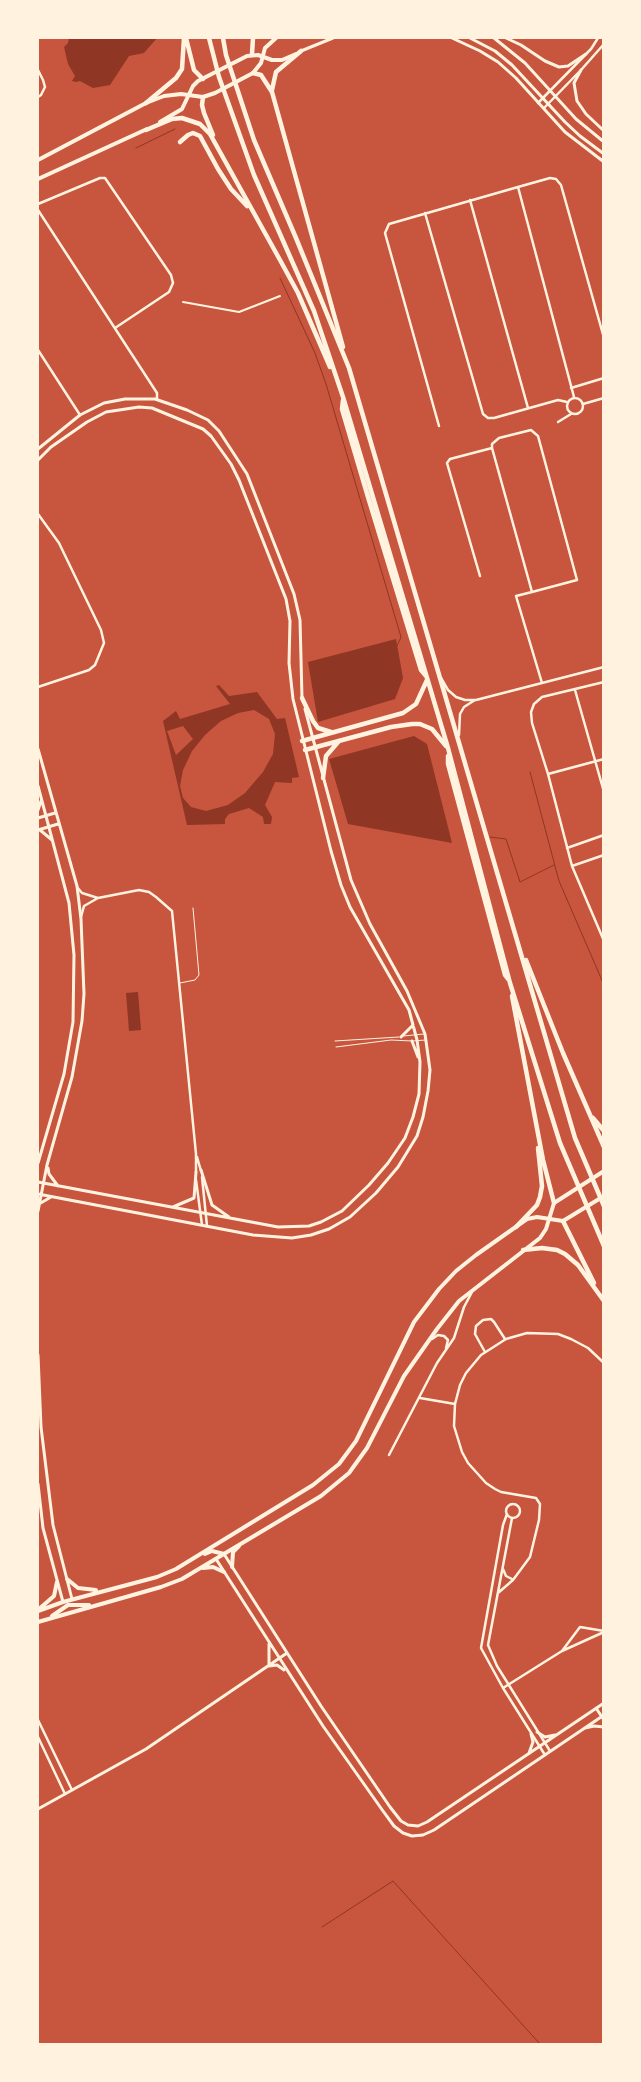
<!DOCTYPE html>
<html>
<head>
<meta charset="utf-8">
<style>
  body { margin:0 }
  #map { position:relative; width:641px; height:2082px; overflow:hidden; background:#c8553d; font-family:Raleway,sans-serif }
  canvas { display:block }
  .frame { position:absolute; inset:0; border:39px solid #fff3e0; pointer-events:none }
</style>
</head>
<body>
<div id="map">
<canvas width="641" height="2082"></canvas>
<div class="frame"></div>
</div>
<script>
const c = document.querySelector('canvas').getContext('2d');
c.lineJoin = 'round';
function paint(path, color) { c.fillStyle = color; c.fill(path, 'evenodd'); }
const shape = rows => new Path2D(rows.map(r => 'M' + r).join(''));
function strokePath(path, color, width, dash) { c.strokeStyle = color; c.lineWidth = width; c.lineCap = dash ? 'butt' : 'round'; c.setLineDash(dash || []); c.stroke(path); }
const water = shape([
  [69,38,157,38,144,53,129,56,110,85,93,88,80,81,76,82,72,81,75,76,68,64,64,47,68,43],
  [396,639,403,678,395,699,318,722,308,662],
  [219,685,229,696,257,692,277,719,285,718,299,777,292,778,292,783,275,782,265,805,272,817,271,824,264,824,263,817,249,808,229,814,225,819,225,824,187,825,163,721,176,711,180,719,230,704,216,686],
  [254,710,269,719,275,734,273,754,263,772,245,793,228,805,206,811,191,807,183,798,180,786,183,770,192,751,205,735,221,721,238,713],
  [183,726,193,739,176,755,167,731],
  [414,736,427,744,452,843,348,824,329,759],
  [138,992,141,1030,129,1031,126,993]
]);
const stream = shape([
  [136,148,175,129],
  [280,278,315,353,326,384,401,637,397,646],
  [530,772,559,881,604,985],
  [490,837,506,839,520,882,554,865],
  [322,1927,393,1881,540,2044]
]);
const service = shape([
  [180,983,195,980,199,975,193,908],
  [403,1036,424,1034],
  [335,1041,399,1037],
  [336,1047,391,1040,412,1041,426,1040]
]);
const pedestrian = shape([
  [183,302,239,312,280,296]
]);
const minor = shape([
  [38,70,43,80,45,87,41,95,38,97],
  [538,103,591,49,598,38],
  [544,108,581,70,604,44],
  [518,187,574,397],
  [470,200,528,408],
  [38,204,100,178,105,178,171,275,173,283,169,292,115,328],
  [38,210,157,393,157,399],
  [425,213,483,414,488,418,494,418,558,400,567,402],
  [38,350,80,415],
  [571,388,604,378],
  '567 406a8 8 0 1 1 16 0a8 8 0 1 1-16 0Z',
  [583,404,604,398],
  [558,422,571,414],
  [439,426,385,233,389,224,518,187,550,178,556,179,561,185,604,338],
  [38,514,59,543,101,630,104,643,95,665,89,670,38,687],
  [480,576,447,463,450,459,492,448],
  [532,592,492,448,492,444,499,438,531,430,538,436,577,580,532,592,516,596,542,683],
  [441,678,448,690,456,697,465,700,476,700,604,667],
  [604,682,542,697,534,704,531,712,532,723,548,774,572,866,604,941],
  [575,690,604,792],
  [459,735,460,714,464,707,475,700],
  [548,774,604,759],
  [567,848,604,835],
  [572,866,604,855],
  [77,887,82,893,98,898],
  [81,917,84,906,98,898,139,890,149,892,156,897,172,911,196,1154,196,1172],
  [197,1157,201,1171],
  [202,1177,207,1226],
  [196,1180,202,1225],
  [432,1339,438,1335,444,1336,448,1340,446,1348],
  [485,1352,475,1334,476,1326,483,1320,491,1319,494,1322,505,1339],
  [420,1398,455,1404],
  [389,1455,437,1363,454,1338,464,1307,472,1292],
  '506 1511a7 7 0 1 1 14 0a7 7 0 1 1-14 0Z',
  [507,1514,503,1525,481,1648,503,1688,545,1755],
  [512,1518,488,1645,497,1666,550,1751],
  [503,1569,506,1576,512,1579],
  [498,1593,513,1580,530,1557,539,1520,540,1504,536,1498,501,1492,495,1489,486,1483,468,1463,462,1452,454,1426,455,1404,460,1385,466,1373,481,1355,506,1339,527,1333,558,1334,571,1339,588,1348,604,1363],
  [562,1651,580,1627,604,1631],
  [503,1688,562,1651,604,1632],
  [38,1720,72,1790],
  [38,1737,65,1794]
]);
const tertiary = shape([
  [452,38,480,51,498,62,516,78,565,132,604,162],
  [470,38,495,51,512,65,565,122,580,136,604,154],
  [494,38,525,63,576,119,604,142],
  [506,38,521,45,545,61,559,67,568,66,586,54],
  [301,51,333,38],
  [581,70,574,83,577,101,586,114,604,131],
  [38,449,80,415,104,403,125,399,155,399,187,410,208,420,219,431,247,474,294,594,300,620,302,698],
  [38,460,51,447,87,422,106,412,139,407,152,408,203,429,211,436,231,464,239,480,286,599,290,621,289,663,293,699,331,851,341,885,350,907,409,1010,417,1040,420,1062,419,1094,413,1117,405,1138,388,1163,369,1185,342,1211,321,1222,309,1226,278,1227,38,1182],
  [38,749,77,886,81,919,84,994,82,1021,72,1077,47,1165,38,1211],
  [38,786,69,903,74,955,73,1022,64,1074,38,1163],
  [38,810,41,801],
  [38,818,55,813],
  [38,830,58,824],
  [40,830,52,840],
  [401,1037,413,1025],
  [412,1041,418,1057],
  [48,1168,49,1174,58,1186],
  [201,1170,212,1205,229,1217],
  [38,1194,253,1235,292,1238,311,1235,329,1229,350,1217,376,1193,398,1167,417,1136,423,1117,428,1091,430,1070,425,1034,407,991,370,924,351,880,305,709],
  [39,1204,51,1197],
  [173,1207,194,1198,196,1172],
  [38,1355,41,1427,53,1525,72,1599],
  [38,1484,43,1528,63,1602],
  [224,1554,321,1706,390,1807,401,1821,408,1825,418,1826,427,1822,604,1703],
  [216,1559,323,1726,383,1811,394,1826,403,1833,412,1836,423,1835,434,1830,604,1715],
  [269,1665,269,1644],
  [269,1666,277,1665,284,1670],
  [596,1708,604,1720],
  [585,1728,594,1726,604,1727],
  [537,1732,545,1737,555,1735],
  [529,1753,533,1742,531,1734],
  [38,1809,146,1749,287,1653]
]);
const secondary = shape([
  [160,122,182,109,193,86,198,81,247,56,258,55,272,60,282,60,296,54],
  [38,160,146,103,164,96,181,94,203,97,215,93,253,73,261,63,265,48,276,38],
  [38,179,147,129],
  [205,1554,212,1551,224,1554],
  [232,1567,233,1552,239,1546],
  [203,1568,213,1567,224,1572],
  [67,1579,78,1588,96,1590],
  [39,1609,54,1596,57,1582],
  [38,1611,63,1602,157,1577,176,1569,313,1485,339,1464,356,1441,414,1322,439,1289,456,1271,476,1255,527,1219,537,1217,563,1221,604,1196],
  [52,1616,68,1605,89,1605],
  [38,1622,161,1587,182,1579,321,1496,349,1473,367,1448,404,1376,437,1329,459,1301,540,1238,546,1229,554,1203,604,1171]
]);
const trunk = shape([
  [186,38,194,70,203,79],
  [209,38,219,77,254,175,314,311,343,397,448,748,510,983,560,1143,604,1246],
  [223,38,226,55,254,140,296,238,349,368,575,1138,604,1206],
  [252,54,253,38],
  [253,73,261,75,272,92,343,347],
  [272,90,276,72,301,51],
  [203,97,202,105,204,113,213,135],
  [146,103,176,78,182,69,184,38],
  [146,130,172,119,182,118,200,124,210,134,280,260,298,293,330,367],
  [180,142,188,135,193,133,200,136,218,169,231,189,247,206],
  [343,400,342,409,368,497,421,670,426,676],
  [302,698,313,721,318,728,331,732],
  [302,741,403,713,416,704,427,680],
  [305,750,391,727,412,724,420,724,432,729,446,746],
  [448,756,448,764,505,975,508,979],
  [323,778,326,756,339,741],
  [526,960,563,1053,604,1147],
  [512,996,543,1160,554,1203],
  [593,1118,604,1131],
  [563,1221,594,1283],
  [516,1227,537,1205,540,1197,542,1186,538,1148],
  [523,1250,542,1248,557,1250,565,1254,578,1265,604,1301]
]);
paint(water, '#8f3625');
strokePath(stream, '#8f3625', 1);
strokePath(service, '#fff3e0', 1);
strokePath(pedestrian, '#fff3e0', 2);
strokePath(minor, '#fff3e0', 2.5);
strokePath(tertiary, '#fff3e0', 3);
strokePath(secondary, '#fff3e0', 4);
strokePath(trunk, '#fff3e0', 4.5);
</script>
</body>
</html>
